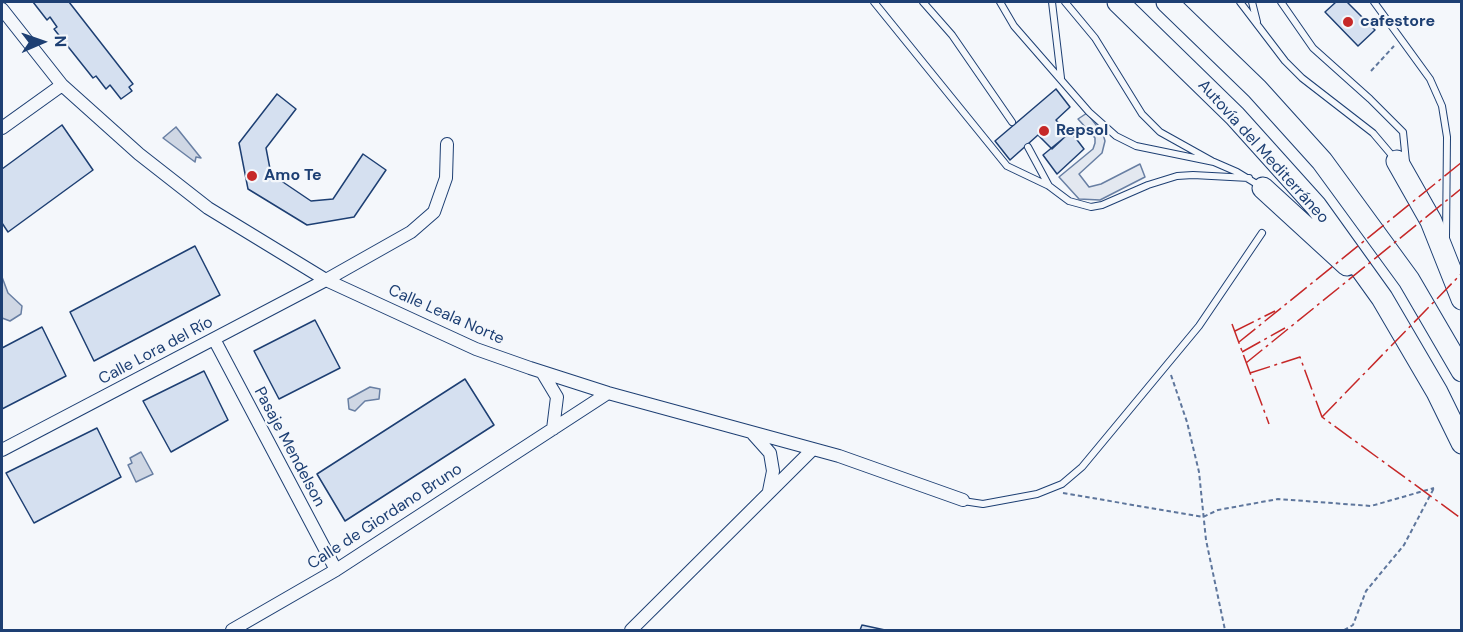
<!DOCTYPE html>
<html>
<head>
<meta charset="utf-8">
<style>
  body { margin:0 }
  #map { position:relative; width:1463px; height:632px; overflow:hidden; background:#f4f7fb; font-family:"DM Sans",sans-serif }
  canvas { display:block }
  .frame { position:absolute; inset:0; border:3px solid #1d3f73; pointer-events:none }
  .north { position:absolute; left:12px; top:12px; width:60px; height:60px; -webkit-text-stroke:4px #f4f7fb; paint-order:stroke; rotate:88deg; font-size:16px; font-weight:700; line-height:24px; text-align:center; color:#1d3f73 }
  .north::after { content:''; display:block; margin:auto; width:21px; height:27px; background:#1d3f73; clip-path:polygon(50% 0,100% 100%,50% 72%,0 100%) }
</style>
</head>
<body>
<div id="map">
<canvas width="1463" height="632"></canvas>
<div class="frame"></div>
<div class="north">N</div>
</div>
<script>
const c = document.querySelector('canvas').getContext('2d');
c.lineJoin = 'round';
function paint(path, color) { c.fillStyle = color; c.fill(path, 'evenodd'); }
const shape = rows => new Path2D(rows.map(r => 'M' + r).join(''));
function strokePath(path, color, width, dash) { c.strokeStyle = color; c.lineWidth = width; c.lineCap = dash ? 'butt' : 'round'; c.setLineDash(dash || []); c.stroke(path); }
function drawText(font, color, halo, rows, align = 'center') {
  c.font = font + ' "DM Sans",sans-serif'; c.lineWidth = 4.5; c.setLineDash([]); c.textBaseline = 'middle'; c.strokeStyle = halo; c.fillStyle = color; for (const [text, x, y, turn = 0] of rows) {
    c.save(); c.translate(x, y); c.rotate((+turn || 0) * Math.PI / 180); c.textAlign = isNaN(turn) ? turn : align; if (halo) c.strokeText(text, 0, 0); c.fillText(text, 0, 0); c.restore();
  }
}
const parking = shape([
  [1087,113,1103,134,1105,141,1102,153,1079,174,1089,187,1101,184,1140,164,1145,177,1100,200,1079,199,1059,177,1093,149,1095,143,1095,138,1078,119,1087,113]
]);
const water = shape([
  [176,127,201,158,196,157,195,162,163,138,176,127],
  [2,277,8,293,22,306,21,314,10,321,2,318,2,277],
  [370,387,380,389,379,399,365,401,355,411,349,409,348,399,370,387],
  [141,452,153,474,136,482,128,465,132,463,130,458,141,452]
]);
const building = shape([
  [33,2,69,2,133,84,129,87,132,91,121,99,110,85,106,89,96,76,93,78,54,29,57,27,50,17,47,20,33,2],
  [1336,2,1347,2,1375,30,1358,46,1325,12,1336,2],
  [1056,89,1070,107,1056,120,1068,134,1052,149,1038,135,1010,160,995,141,1056,89],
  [277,94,296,109,266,148,271,174,311,201,333,199,363,154,386,170,354,217,307,225,248,189,239,143,277,94],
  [62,125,93,170,8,232,2,223,2,169,62,125],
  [1071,132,1084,149,1057,174,1043,155,1071,132],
  [195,246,220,295,94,361,70,312,195,246],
  [315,320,340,368,279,399,254,351,315,320],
  [42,327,66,376,2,409,2,348,42,327],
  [204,371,228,420,171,452,143,401,204,371],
  [465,379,494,425,345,521,317,474,465,379],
  [97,428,121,477,34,523,6,473,97,428],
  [862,625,885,630,860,630,862,625]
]);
const path = shape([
  [1371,71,1394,46],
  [1171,375,1187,422,1199,472,1206,540,1225,630],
  [1063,493,1203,517,1218,510,1278,499,1371,506,1434,488],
  [1344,630,1353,625,1366,591,1404,545,1434,488]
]);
const lane = shape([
  [874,2,1007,166,1049,186,1069,201,1091,207,1102,205,1148,185,1177,176,1193,175,1249,178],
  [923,2,952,35,1012,122],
  [1000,2,1014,26,1089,112,1116,136,1136,146,1214,162,1237,172,1260,186],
  [1052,2,1061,78],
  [1065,2,1095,38,1142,114,1160,132,1212,161],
  [1240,2,1285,61,1302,78,1373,133,1395,159],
  [1252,2,1257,22],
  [1281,2,1313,48,1370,99,1403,132,1406,162],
  [1374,2,1430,79,1442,106,1447,137,1446,238],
  [1028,147,1049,186],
  [963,501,983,504,1037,494,1062,484,1082,467,1199,326,1262,233]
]);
const street = shape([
  [2,9,62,85,139,154,208,208,326,280,476,349,530,368,608,393,839,456,963,500],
  [2,128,62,85],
  [214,339,336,570],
  [542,372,557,397,553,429],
  [753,434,770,453,773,471,769,491],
  [2,450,326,280,411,232,434,212,446,178,447,144],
  [232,630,336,570,608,393],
  [631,630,813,449]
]);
const highway = shape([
  [1118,2,1235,116,1316,206,1382,298,1437,392,1462,443],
  [1167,2,1257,89,1322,161,1409,280,1462,371],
  [1397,161,1431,221,1462,299],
  [1263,188,1347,265]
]);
const power = shape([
  [1232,324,1269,424],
  [1235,331,1275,311],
  [1239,342,1462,162],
  [1242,352,1285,328],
  [1246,363,1462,188],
  [1250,373,1300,357,1322,417,1462,519],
  [1322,417,1462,273]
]);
const markers = [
  [1348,22,6,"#c62828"],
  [1044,131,6,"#c62828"],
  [252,176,6,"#c62828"]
];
const poiNames = [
  ["cafestore",1360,22],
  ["Repsol",1056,131],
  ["Amo Te",264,176]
];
const streetNames = [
  ["Autovía del Mediterráneo",1263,152,48],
  ["Calle Leala Norte",446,315,24],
  ["Calle Lora del Río",156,351,-28],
  ["Pasaje Mendelson",289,447,62],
  ["Calle de Giordano Bruno",385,517,-33]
];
paint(parking, '#e3e8f0');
strokePath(parking, '#687fa3', 1.5);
paint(water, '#cfd7e4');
strokePath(water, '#687fa3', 1.5);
paint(building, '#d5e0f0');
strokePath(building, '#1d3f73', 1.5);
strokePath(lane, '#1d3f73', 8);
strokePath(street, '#1d3f73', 14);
strokePath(highway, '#1d3f73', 23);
strokePath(path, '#5e769c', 2, [4.5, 3]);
strokePath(lane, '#f4f7fb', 6);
strokePath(street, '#f4f7fb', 12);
strokePath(highway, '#f4f7fb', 21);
strokePath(power, '#c62828', 1.5, [21, 4.5, 3, 4.5]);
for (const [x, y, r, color] of markers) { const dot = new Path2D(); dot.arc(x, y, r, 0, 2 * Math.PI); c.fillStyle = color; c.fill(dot); strokePath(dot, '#f4f7fb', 2); }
drawText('bold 16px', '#1d3f73', '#f4f7fb', poiNames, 'left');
drawText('16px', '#1d3f73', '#f4f7fb', streetNames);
</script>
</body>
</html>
